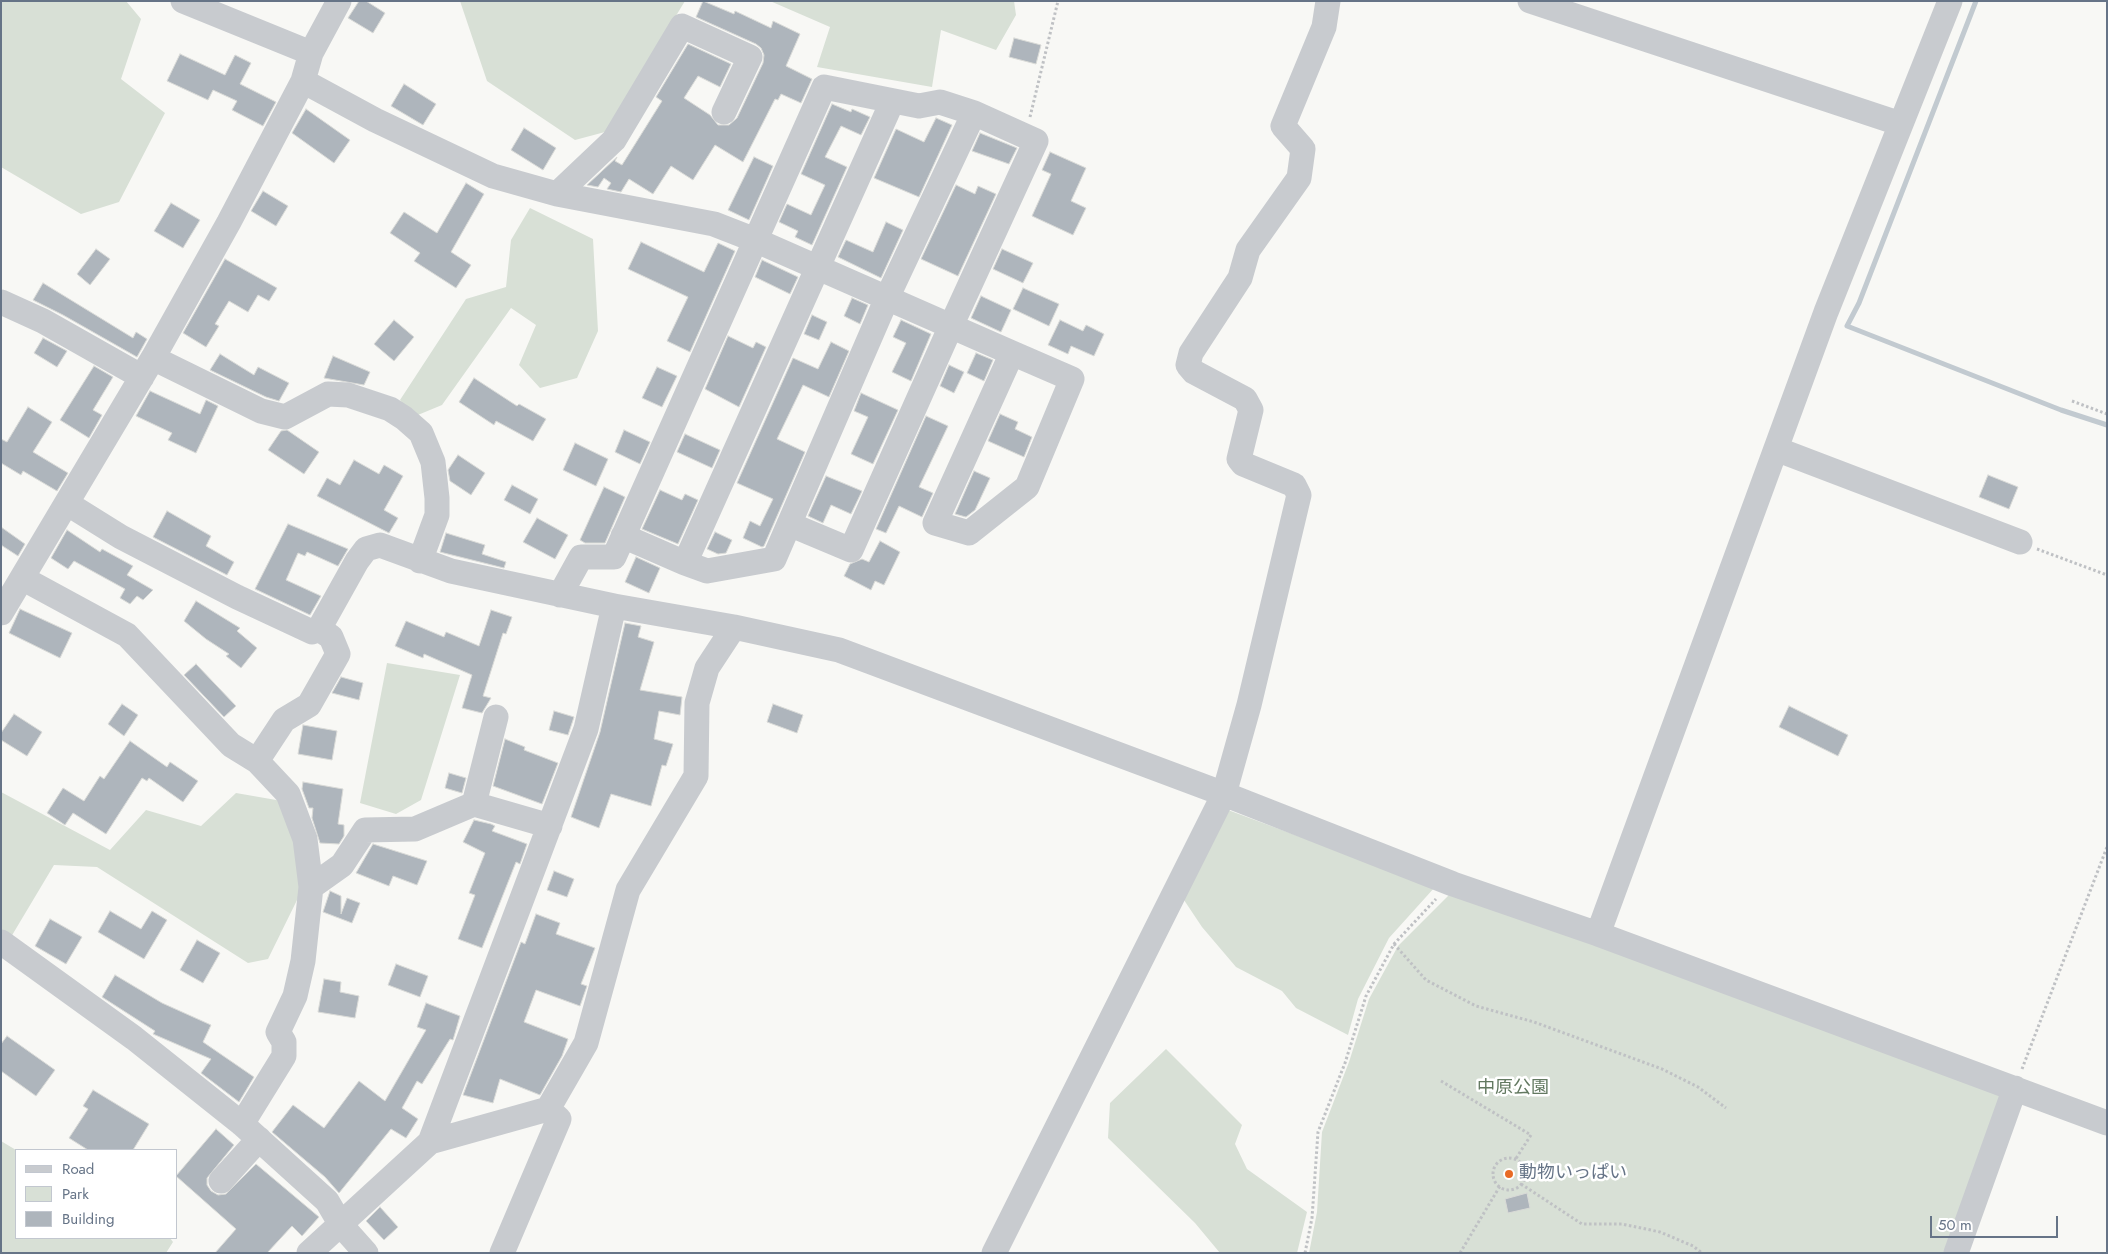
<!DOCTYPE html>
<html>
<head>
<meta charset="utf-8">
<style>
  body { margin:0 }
  #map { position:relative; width:2108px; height:1254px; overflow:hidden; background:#f8f8f5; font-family:Jost,sans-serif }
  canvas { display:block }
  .frame { position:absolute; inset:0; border:2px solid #667487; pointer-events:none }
  .legend { position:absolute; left:15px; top:1149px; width:162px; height:90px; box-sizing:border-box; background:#fff; border:1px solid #c2c7cf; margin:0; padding:6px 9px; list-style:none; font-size:15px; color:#667487 }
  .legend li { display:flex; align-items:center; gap:10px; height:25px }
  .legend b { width:25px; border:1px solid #c2c7cf }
  .scale { position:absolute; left:1930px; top:1216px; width:128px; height:22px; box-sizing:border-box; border:2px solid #667487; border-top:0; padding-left:6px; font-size:15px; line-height:18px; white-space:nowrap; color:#667487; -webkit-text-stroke:4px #fff; paint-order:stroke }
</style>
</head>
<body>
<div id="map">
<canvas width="2108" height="1254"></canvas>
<div class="frame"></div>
<ul class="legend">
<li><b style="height:6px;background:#c8cbcf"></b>Road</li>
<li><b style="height:14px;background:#d8e0d6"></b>Park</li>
<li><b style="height:14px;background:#aeb5bc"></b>Building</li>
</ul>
<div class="scale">50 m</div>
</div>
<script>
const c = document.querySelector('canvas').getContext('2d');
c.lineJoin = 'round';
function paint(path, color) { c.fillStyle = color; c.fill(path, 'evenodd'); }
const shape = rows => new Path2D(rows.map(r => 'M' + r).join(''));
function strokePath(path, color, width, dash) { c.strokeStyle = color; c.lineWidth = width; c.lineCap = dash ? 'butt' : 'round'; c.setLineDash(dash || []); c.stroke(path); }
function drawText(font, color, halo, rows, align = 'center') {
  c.font = font + ' Jost,"Noto Sans JP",sans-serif'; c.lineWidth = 5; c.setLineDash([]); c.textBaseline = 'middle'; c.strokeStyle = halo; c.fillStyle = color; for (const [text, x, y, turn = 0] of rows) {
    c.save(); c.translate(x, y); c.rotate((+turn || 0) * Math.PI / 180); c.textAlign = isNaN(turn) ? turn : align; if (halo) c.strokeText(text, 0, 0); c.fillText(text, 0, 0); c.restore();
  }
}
const green = shape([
  [1,1,126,1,141,19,121,79,165,113,119,202,81,214,1,167],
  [460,1,685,1,605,132,575,140,487,81],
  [770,1,1014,1,1016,15,996,50,941,30,932,87,817,67,830,27],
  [530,208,593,239,598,331,577,378,540,388,519,365,536,325,511,308,442,405,413,417,400,400,466,299,506,287,511,240],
  [387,663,460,675,421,800,396,814,360,803],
  [1,792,110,850,146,810,201,826,236,793,282,801,295,841,300,894,268,959,248,963,97,867,54,865,11,937,1,930],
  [1228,810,1435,887,1389,938,1358,999,1348,1035,1296,1008,1282,991,1236,967,1202,927,1182,897],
  [1452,892,2017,1100,1956,1253,1309,1253,1317,1212,1322,1132,1349,1062,1369,999,1398,946],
  [1166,1049,1242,1125,1235,1144,1247,1169,1307,1212,1297,1253,1220,1253,1195,1223,1108,1138,1110,1103],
  [1,1141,16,1150,16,1238,170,1238,173,1242,166,1253,1,1253]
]);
const stream = shape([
  [1976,1,1859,303,1847,326,2061,410,2107,425]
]);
const building = shape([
  [359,1,366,1,385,13,373,33,348,18,359,1],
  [703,1,734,14,735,11,771,28,773,21,800,34,786,66,812,79,801,103,781,94,778,100,775,99,743,162,715,145,693,180,671,166,653,194,629,179,621,192,607,189,611,183,604,178,598,187,587,185,617,157,615,161,622,165,662,101,656,97,688,44,731,64,720,87,698,76,684,98,710,115,718,125,729,125,737,118,763,63,764,55,761,48,756,44,696,17,703,1],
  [1014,38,1041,45,1036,64,1009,57,1014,38],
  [180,54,225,75,235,55,251,63,240,84,276,102,263,126,232,110,237,101,213,90,208,100,167,81,180,54],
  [404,84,436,104,423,125,391,106,404,84],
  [832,104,851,112,852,109,870,117,861,135,841,126,825,157,847,167,812,245,795,237,798,231,779,222,787,204,811,215,825,185,801,174,832,104],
  [306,109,350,140,334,163,292,133,306,109],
  [936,118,952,125,919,197,874,178,896,129,924,142,936,118],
  [524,128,556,148,543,170,511,150,524,128],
  [980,133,1017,148,1009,164,972,151,980,133],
  [1050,152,1086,168,1071,201,1086,208,1073,235,1032,216,1051,174,1042,170,1050,152],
  [754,157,773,166,749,220,728,210,754,157],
  [466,183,484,194,451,252,471,265,456,288,414,261,420,253,390,233,404,212,437,233,466,183],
  [956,185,975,194,978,186,996,194,958,276,921,259,956,185],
  [263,191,288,206,276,226,251,211,263,191],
  [171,203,200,220,183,248,154,231,171,203],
  [886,222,903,230,881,278,838,257,846,240,873,252,886,222],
  [641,242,704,272,718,243,735,251,690,352,667,341,688,297,628,269,641,242],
  [96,249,110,259,90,285,77,274,96,249],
  [1002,249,1033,263,1023,283,993,269,1002,249],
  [225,259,277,288,269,301,258,295,248,312,229,301,215,324,219,326,206,347,183,333,225,259],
  [762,260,798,277,790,294,755,277,762,260],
  [43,283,133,338,136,332,147,339,137,357,63,315,33,300,43,283],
  [1023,288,1059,304,1049,326,1013,309,1023,288],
  [981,296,1011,310,1001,332,971,318,981,296],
  [852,298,868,305,860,324,844,316,852,298],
  [812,315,827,322,819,340,804,334,812,315],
  [394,320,414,337,394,361,374,344,394,320],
  [901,320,931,334,911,381,892,372,906,343,893,337,901,320],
  [1060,320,1083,331,1086,325,1104,334,1094,356,1071,346,1068,354,1048,345,1060,320],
  [728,336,753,348,756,342,766,347,739,407,705,389,728,336],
  [43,338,67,351,57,367,34,353,43,338],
  [831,342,849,351,829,397,803,385,777,439,805,452,764,546,762,547,743,538,750,521,760,526,773,499,737,483,793,358,818,369,831,342],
  [976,353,993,360,984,381,967,373,976,353],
  [220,354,254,375,258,367,289,383,279,401,266,397,210,370,220,354],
  [333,356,370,372,364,385,324,378,333,356],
  [949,365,964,372,954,393,940,386,949,365],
  [94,366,113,377,93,410,102,415,89,438,60,420,94,366],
  [657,367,677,376,662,407,642,398,657,367],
  [474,378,517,406,519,404,546,419,533,441,496,421,494,425,459,402,474,378],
  [150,391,200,414,206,400,218,406,196,453,168,440,172,433,136,416,150,391],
  [861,393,898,410,873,464,851,454,868,417,854,411,861,393],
  [28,407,52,422,33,452,68,473,57,491,23,471,21,475,1,463,1,439,7,442,28,407],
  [1000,414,1018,422,1015,429,1032,437,1024,457,988,441,1000,414],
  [926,416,948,426,919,487,933,493,922,517,899,506,886,533,876,529,926,416],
  [287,430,319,452,304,474,268,450,281,431,287,430],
  [624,430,650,442,640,464,615,452,624,430],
  [685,434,720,450,712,468,677,452,685,434],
  [575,443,608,459,596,486,563,470,575,443],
  [458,455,485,473,471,495,450,481,448,470,458,455],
  [354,460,379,474,384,465,403,476,384,510,398,518,389,533,317,496,327,478,340,485,354,460],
  [974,471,990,478,975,510,966,517,955,514,974,471],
  [1988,475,2018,487,2009,509,1979,497,1988,475],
  [826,476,862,491,851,514,831,505,823,523,808,516,826,476],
  [512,485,538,499,530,514,504,500,512,485],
  [604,487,625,497,605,543,585,543,580,540,604,487],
  [660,490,682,500,685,494,698,500,678,544,642,529,660,490],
  [167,511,211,536,206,546,234,562,227,575,153,537,167,511],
  [537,518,568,535,555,559,523,542,537,518],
  [288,524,348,549,338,566,307,552,305,556,298,553,286,580,321,596,310,615,255,589,288,524],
  [1,527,25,544,18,556,1,545,1,527],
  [67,530,100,552,102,549,133,566,127,575,153,590,143,600,137,596,130,604,120,598,125,589,74,561,68,569,51,558,67,530],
  [715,532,732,540,726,553,718,554,707,549,715,532],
  [446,533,485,545,482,554,506,562,504,568,440,552,446,533],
  [880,541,900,552,884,585,875,581,871,590,844,576,850,564,862,559,869,562,880,541],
  [636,557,660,568,649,593,625,582,636,557],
  [196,601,240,628,237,631,257,648,241,668,226,656,229,654,206,639,184,621,196,601],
  [20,609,72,633,60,658,9,633,20,609],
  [491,610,512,617,506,634,503,633,483,696,491,698,482,713,462,708,472,675,424,654,423,658,395,646,406,621,444,637,446,632,479,646,491,610],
  [625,623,641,626,638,637,654,642,640,690,682,697,680,715,659,711,654,739,673,744,666,766,662,765,651,806,611,794,599,828,571,817,600,732,625,623],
  [196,664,236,706,224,717,184,675,196,664],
  [341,677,363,683,359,700,332,693,341,677],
  [122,704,138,715,124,736,108,724,122,704],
  [773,704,803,715,797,733,767,722,773,704],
  [1789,706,1848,735,1838,756,1779,727,1789,706],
  [554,711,574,717,568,735,549,730,554,711],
  [14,714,42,732,27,756,1,740,1,733,14,714],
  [303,725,337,731,332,760,298,754,303,725],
  [505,739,525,747,524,750,558,763,542,804,493,786,505,739],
  [130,741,167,767,170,762,198,781,183,802,149,778,147,781,142,778,106,834,73,813,65,825,47,813,63,788,84,801,100,776,104,779,130,741],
  [449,773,466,778,462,793,445,788,449,773],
  [303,782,343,789,338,824,344,825,344,836,339,844,320,843,312,818,313,808,309,808,302,789,303,782],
  [474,820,491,824,495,826,492,831,527,844,520,864,516,862,482,948,458,939,475,895,469,893,485,853,463,842,474,820],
  [373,844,427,861,417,885,393,876,389,886,356,873,373,844],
  [554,871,574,879,567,897,547,890,554,871],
  [330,891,341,896,341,914,347,898,360,903,352,923,323,912,330,891],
  [110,911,141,929,152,911,167,920,144,959,98,932,110,911],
  [536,914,560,923,556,934,595,948,581,984,587,986,580,1006,536,990,524,1022,568,1039,562,1056,540,1095,500,1079,493,1103,463,1095,521,942,525,944,536,914],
  [50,919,82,937,66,964,35,946,50,919],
  [197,940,220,953,203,983,180,970,197,940],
  [396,964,428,976,420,997,388,985,396,964],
  [115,975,162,1003,211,1025,203,1042,254,1077,239,1102,201,1073,211,1059,153,1034,155,1031,102,997,115,975],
  [324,979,341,982,340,992,359,996,355,1018,318,1012,324,979],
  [426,1003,460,1016,453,1040,450,1039,422,1084,417,1081,402,1108,418,1119,406,1138,391,1129,339,1193,325,1177,272,1132,293,1105,324,1128,359,1081,385,1101,426,1030,417,1027,426,1003],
  [7,1036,55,1070,36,1096,1,1071,1,1044,7,1036],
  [93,1090,149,1124,133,1150,88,1150,69,1138,88,1109,83,1106,93,1090],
  [216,1129,234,1145,207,1178,207,1185,211,1191,218,1195,226,1194,256,1164,319,1217,302,1236,292,1226,267,1253,215,1253,236,1229,176,1176,216,1129],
  [1527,1193,1530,1208,1508,1213,1505,1199,1527,1193],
  [380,1207,398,1227,384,1240,366,1221,380,1207]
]);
const path = shape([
  [1030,117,1058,1],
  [2072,401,2107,414],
  [2037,549,2107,575],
  [1394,944,1426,980,1476,1006,1534,1022,1662,1069,1698,1087,1726,1108],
  [2022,1069,2107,847],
  [1441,1081,1531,1135,1515,1160],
  '1493 1174a16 16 0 1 1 32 0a16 16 0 1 1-32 0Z',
  [1521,1184,1582,1224,1622,1224,1660,1232,1693,1246,1702,1253],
  [1305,1253,1312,1218,1318,1132,1345,1063,1366,996,1394,944,1436,899],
  [1460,1253,1500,1186]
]);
const minor = shape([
  [183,1,311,53],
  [1530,1,1901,124],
  [303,81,375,120,493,176,557,194,714,224,755,240,1012,353,1072,379,1027,487,969,533,935,523,1012,353],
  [557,194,614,140,682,26,750,57,724,112],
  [1,302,43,321,142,377],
  [153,358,261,411,285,417,328,394,348,395,390,409,404,418,421,433,433,462,437,498,437,515,420,561],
  [1776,449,2020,542],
  [68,504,121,537,237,597,312,632,319,629,357,561,366,549,380,545,451,571,614,606,734,627,839,650,1224,794,1453,884,1598,934,2107,1123],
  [623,536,685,563,892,102],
  [685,563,707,571,774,559,887,298,974,113],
  [22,578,127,635,231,745,257,761,288,794,305,839,311,887,303,961,295,996,278,1032,284,1042,284,1056,242,1124],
  [560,595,581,557,614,557,824,87,919,106,940,102,974,113,1036,141,951,326,851,550,789,524],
  [1,613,153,358,229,222,303,81,311,53,339,1],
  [257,761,284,720,309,705,338,654,331,637,319,629],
  [474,804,496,717],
  [311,887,342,865,365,830,415,829,474,804,550,826],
  [1598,934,1826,312,1950,1],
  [1,942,134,1038,242,1124,327,1201,341,1225,366,1253],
  [548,1109,586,1043,628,890,696,776,697,703,707,668,734,627],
  [430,1142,548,1109,559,1119,502,1253],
  [221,1181,259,1139],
  [309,1253,430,1142,586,729,614,606],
  [994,1253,1224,794,1249,705,1299,495,1294,485,1243,464,1239,459,1251,410,1245,399,1194,372,1188,365,1191,353,1240,278,1248,250,1299,178,1303,149,1283,126,1324,27,1328,1],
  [1956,1253,2015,1088]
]);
const markers = [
  [1509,1174,5,"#e86b25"]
];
const parkNames = [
  ["中原公園",1513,1089]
];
const poiNames = [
  ["動物いっぱい",1519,1174]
];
paint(green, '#d8e0d6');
strokePath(stream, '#c2cad0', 5);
paint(building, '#aeb5bc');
strokePath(building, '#d9dad7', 1);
strokePath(path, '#bfc1c4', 3, [2.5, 2.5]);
strokePath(minor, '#c8cbcf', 25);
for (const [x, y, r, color] of markers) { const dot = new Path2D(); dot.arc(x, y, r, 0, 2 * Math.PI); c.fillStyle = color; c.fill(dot); strokePath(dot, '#fff', 2); }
drawText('18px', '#637961', '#fff', parkNames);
drawText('18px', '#667487', '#fff', poiNames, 'left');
</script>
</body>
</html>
